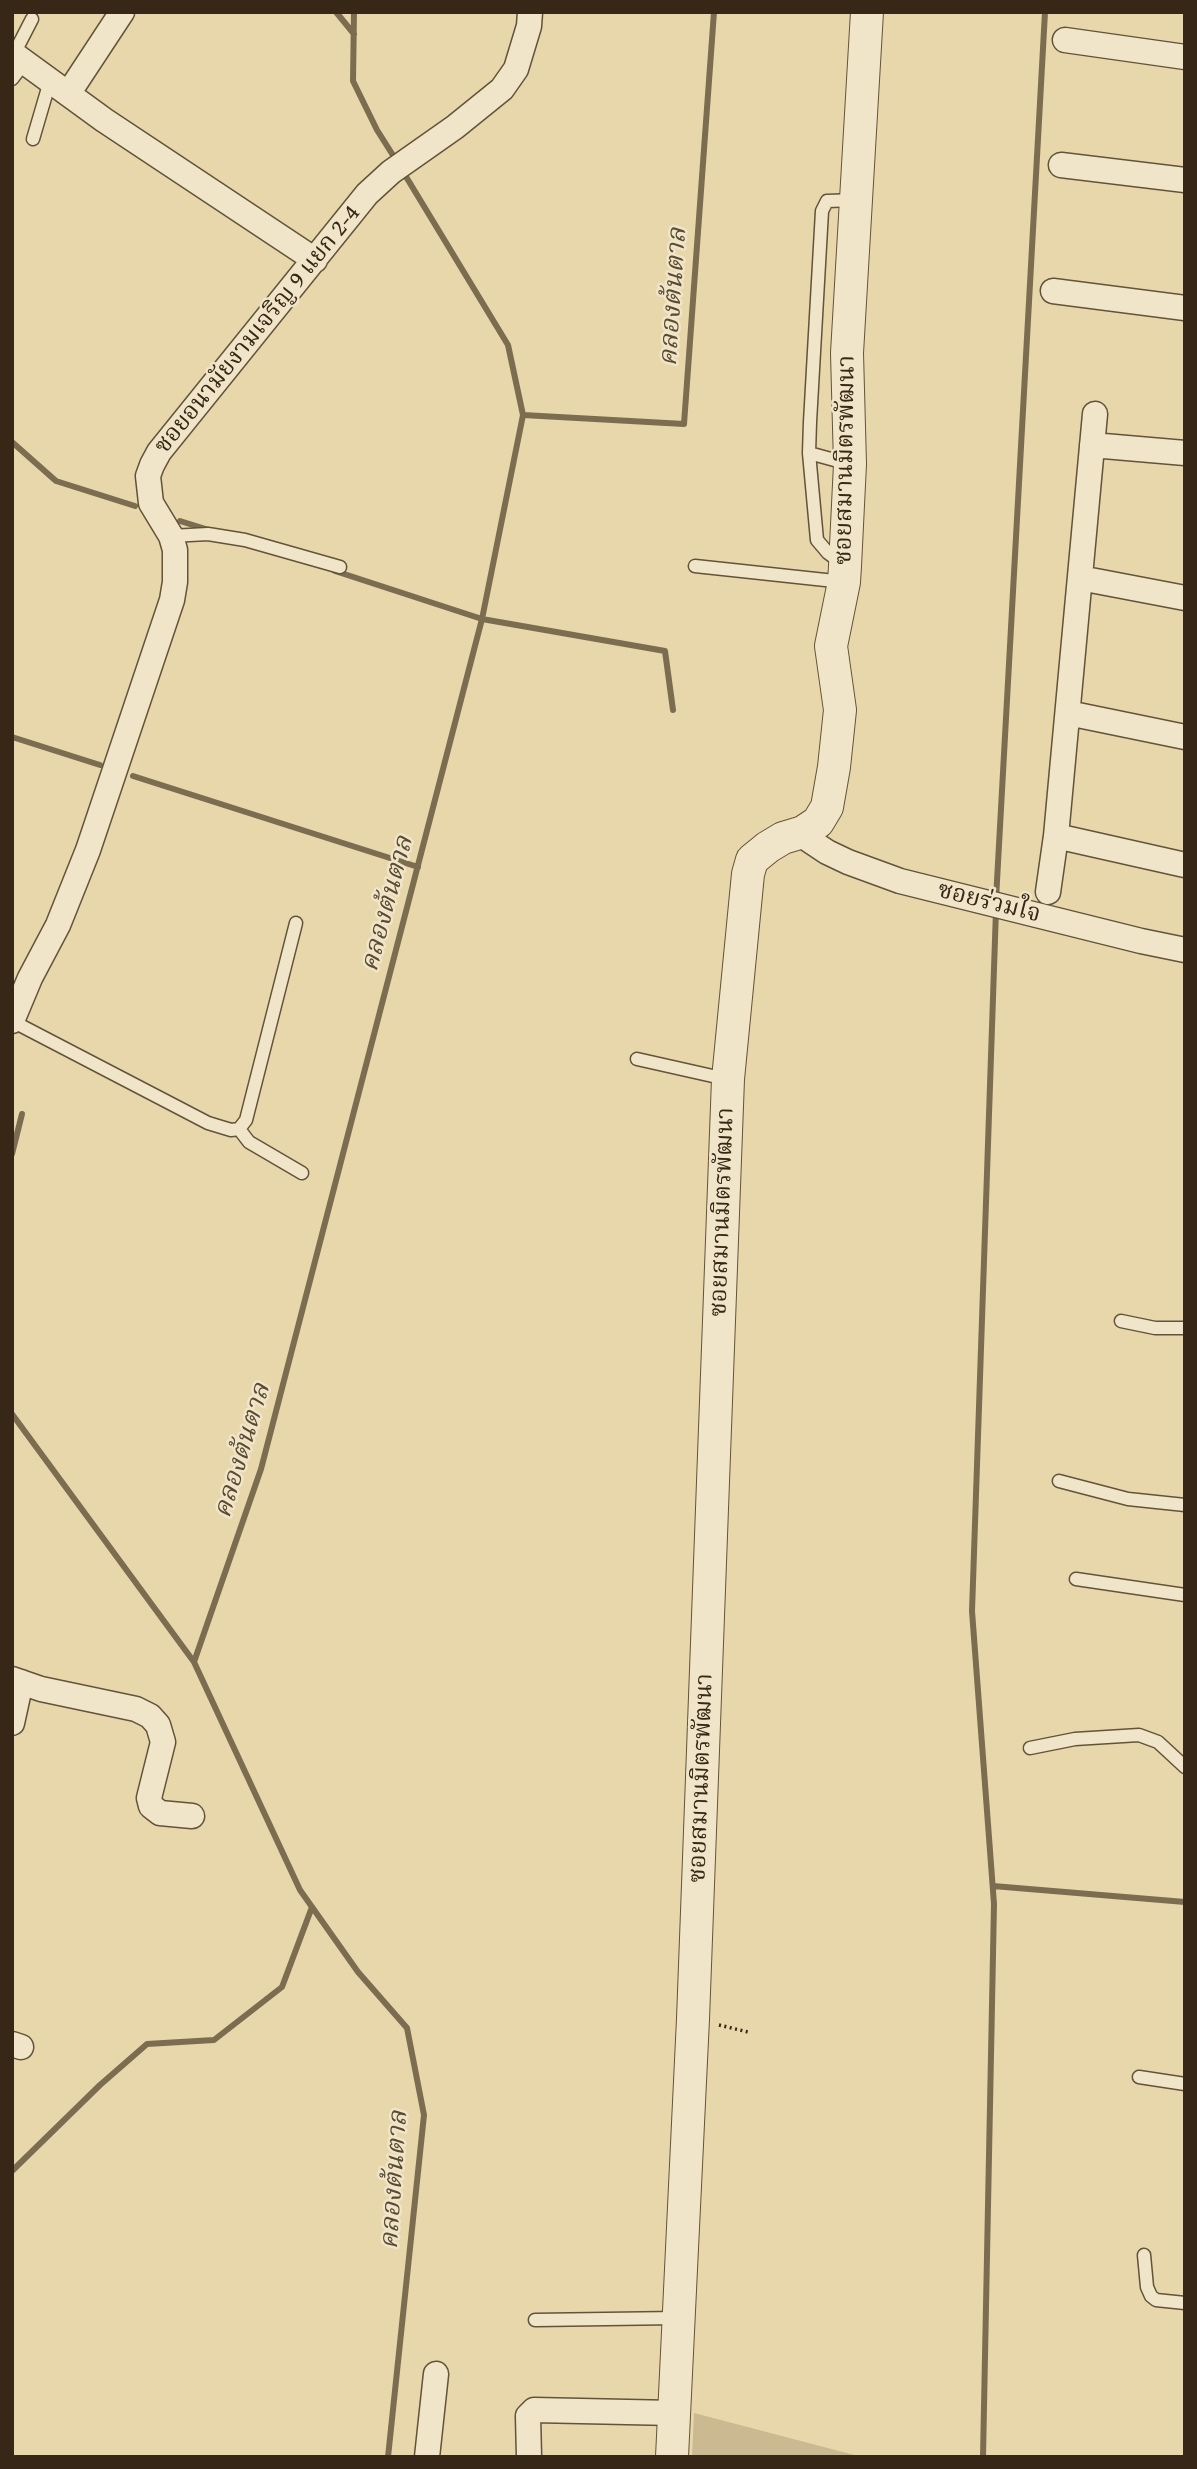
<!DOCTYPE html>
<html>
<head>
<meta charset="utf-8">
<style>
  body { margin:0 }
  #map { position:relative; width:1197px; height:2469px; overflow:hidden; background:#e8d7aa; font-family:"Gentium Book Plus",serif }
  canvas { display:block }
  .frame { position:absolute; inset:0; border:14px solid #362716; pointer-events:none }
</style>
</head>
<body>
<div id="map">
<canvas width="1197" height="2469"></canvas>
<div class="frame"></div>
</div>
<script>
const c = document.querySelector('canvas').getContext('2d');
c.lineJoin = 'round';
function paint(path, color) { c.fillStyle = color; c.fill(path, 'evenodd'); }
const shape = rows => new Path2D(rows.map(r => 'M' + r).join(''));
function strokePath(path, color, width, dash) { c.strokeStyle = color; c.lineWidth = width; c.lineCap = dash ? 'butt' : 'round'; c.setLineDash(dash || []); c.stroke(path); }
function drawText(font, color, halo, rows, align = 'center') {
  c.font = font + ' "Gentium Book Plus","Noto Serif Thai",serif'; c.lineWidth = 5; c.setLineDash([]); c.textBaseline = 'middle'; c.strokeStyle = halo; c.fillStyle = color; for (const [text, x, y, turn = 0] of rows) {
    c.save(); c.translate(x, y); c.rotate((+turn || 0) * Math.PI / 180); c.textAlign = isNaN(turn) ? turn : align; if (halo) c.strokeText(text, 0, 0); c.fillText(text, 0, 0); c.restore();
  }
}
const green = shape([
  [694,2413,862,2457,692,2457]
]);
const stream = shape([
  [336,12,354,34],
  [354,12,353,81,377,130,396,160],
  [402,170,508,345,523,415],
  [12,442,56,481,135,506],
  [180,521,209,530],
  [335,571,482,619,665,651,673,710],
  [12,737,100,765],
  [133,776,418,867],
  [996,899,1045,12],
  [12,1154,22,1114],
  [12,1414,194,1662],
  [993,1886,1185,1902],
  [12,2171,100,2085,147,2044,214,2040,282,1987,312,1907],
  [388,2457,424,2115,407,2028,358,1972,300,1890,194,1662,261,1469,482,619,523,415,684,424,714,12],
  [983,2457,994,1904,972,1611,996,910]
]);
const path = shape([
  [719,2025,748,2032]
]);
const service = shape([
  [14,54,32,19],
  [12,79,25,62],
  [33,139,50,81],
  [809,453,849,464],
  [171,536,208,534,245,540,340,567],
  [843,564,828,553,817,540,809,453,810,422,822,211,827,201,856,200],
  [695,566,844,582],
  [12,1021,208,1123,231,1130,239,1129,246,1120,296,923],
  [637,1059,726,1079],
  [239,1129,249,1142,302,1173],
  [1121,1321,1155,1328,1185,1328],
  [1059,1481,1128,1499,1185,1505],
  [1076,1579,1185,1595],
  [1030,1748,1075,1739,1139,1735,1158,1742,1185,1767],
  [1139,2077,1185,2084],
  [1144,2255,1147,2287,1151,2296,1156,2300,1185,2303],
  [535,2320,677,2318]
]);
const minor = shape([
  [1065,40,1185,57],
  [12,53,104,120,315,260],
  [68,94,122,12],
  [1061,165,1185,180],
  [1053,291,1185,308],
  [1092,445,1185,453],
  [1080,578,1185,598],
  [1068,713,1185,737],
  [803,832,809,840,827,852,848,862,900,881,1141,941,1185,950],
  [1056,836,1185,865],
  [1048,892,1056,836,1095,414],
  [12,1021,30,978,58,925,88,850,172,600,175,582,175,550,171,536,151,503,148,476,152,465,159,452,367,194,391,172,455,127,502,89,516,69,529,26,530,12],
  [12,1679,41,1689,136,1709,150,1716,158,1725,163,1742,149,1798,151,1806,160,1813,192,1816],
  [12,1723,21,1682],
  [12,2044,21,2047],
  [427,2457,436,2374],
  [529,2457,528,2416,534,2410,674,2413]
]);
const tertiary = shape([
  [672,2457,693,2019,728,1079,748,874,752,860,768,847,783,838,803,832,818,822,827,807,834,767,840,710,831,646,844,582,845,566,850,464,847,353,867,12]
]);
const streetNames = [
  ["ซอยอนามัยงามเจริญ 9 แยก 2-4",258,330,-51],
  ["ซอยสมานมิตรพัฒนา",846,460,-89],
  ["ซอยร่วมใจ",989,903,14],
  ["ซอยสมานมิตรพัฒนา",723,1212,-88],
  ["ซอยสมานมิตรพัฒนา",702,1778,-88]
];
const waterNames = [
  ["คลองต้นตาล",674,297,-86],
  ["คลองต้นตาล",388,904,-75],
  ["คลองต้นตาล",243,1451,-73],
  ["คลองต้นตาล",395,2180,-86]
];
paint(green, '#cab991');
strokePath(stream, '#7c6d51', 6);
strokePath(service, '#62533b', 15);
strokePath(minor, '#62533b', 27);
strokePath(tertiary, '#62533b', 34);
strokePath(path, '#362716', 3.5, [2, 3.5]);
strokePath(service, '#f0e5c8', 12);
strokePath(minor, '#f0e5c8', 24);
strokePath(tertiary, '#f0e5c8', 32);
drawText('24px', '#362716', '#f0e5c8', streetNames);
drawText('italic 26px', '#594a33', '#f0e5c8', waterNames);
</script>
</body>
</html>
